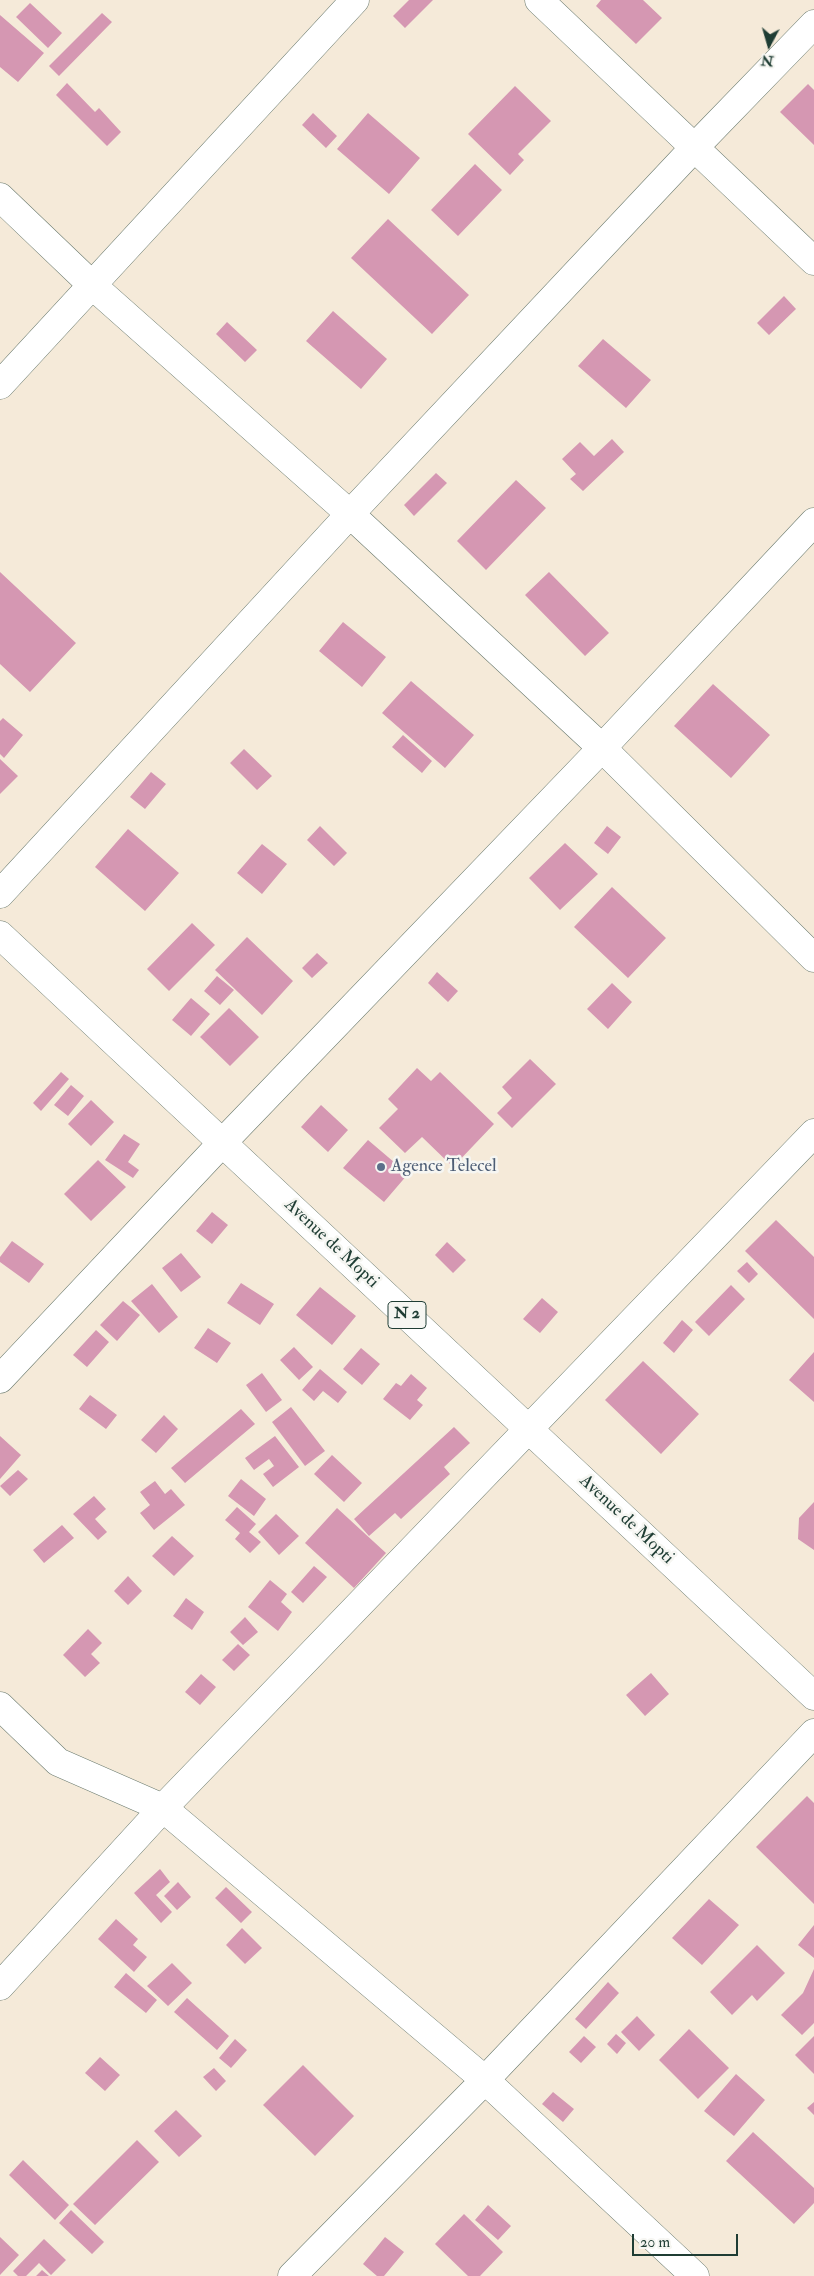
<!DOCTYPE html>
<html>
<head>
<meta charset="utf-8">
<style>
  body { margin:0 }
  #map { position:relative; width:814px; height:2276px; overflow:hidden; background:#f5ead9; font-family:"IM FELL Double Pica",serif }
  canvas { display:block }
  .north { position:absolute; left:744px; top:20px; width:50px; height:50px; -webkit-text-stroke:4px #f6f6f2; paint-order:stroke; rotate:186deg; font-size:14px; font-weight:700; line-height:20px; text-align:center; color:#1f3d34 }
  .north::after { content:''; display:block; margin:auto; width:18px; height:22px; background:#1f3d34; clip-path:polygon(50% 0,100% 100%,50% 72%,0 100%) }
  .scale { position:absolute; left:632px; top:2234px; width:106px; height:22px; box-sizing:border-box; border:2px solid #1f3d34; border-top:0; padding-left:6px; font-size:15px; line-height:18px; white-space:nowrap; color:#1f3d34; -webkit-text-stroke:4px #f6f6f2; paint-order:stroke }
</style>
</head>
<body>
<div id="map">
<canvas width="814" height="2276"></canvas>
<div class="north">N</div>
<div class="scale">20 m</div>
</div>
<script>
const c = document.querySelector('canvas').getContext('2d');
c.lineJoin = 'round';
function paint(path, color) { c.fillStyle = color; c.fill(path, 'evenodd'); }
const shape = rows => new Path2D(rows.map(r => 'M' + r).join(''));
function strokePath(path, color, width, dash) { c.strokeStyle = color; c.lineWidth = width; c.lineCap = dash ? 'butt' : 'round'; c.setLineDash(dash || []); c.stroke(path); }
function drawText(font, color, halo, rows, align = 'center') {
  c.font = font + ' "IM FELL Double Pica",serif'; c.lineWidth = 5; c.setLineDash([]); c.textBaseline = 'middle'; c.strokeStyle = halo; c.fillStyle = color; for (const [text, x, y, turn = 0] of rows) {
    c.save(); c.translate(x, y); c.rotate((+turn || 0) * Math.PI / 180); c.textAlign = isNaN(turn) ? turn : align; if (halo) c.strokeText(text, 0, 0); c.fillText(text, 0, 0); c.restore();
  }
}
const building = shape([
  [409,0,433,0,405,28,393,16],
  [601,0,643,0,662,18,636,44,596,6],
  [30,3,62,33,48,48,16,17],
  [102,13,112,22,59,76,49,66],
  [0,15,44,53,18,82,0,67],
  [67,83,95,112,99,108,121,132,107,146,56,95],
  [808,84,814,90,814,145,780,112],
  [515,86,551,121,518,154,524,160,510,175,468,134],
  [313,113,337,136,326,148,302,125],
  [368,113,420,158,389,194,337,149],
  [475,164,502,190,458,236,431,210],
  [388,219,469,295,432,334,351,258],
  [784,296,796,309,769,335,757,323],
  [333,311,387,359,361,389,306,341],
  [227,322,257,350,245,362,216,334],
  [603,339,651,380,626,408,578,366],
  [612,439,624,452,583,491,570,479,576,474,562,459,580,442,594,456],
  [436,473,447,483,414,516,404,505],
  [516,480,546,508,486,570,457,541],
  [0,572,76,643,30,692,0,664],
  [549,572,609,633,585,656,525,595],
  [343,622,386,657,362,687,319,651],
  [411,681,474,735,445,768,382,713],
  [713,684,770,735,731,778,674,726],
  [3,718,23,735,4,758,0,754,0,721],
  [403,735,432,761,422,773,392,747],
  [244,749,272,776,257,790,230,763],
  [0,759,18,776,0,794],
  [151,772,166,784,145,809,130,797],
  [320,826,347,853,334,866,307,840],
  [607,826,621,837,608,854,594,843],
  [128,829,179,873,145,911,95,867],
  [565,843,598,874,560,910,529,878],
  [262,844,287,864,262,894,237,873],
  [612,887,666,938,628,978,574,927],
  [192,923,215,945,169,991,147,969],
  [247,937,293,981,262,1015,215,970],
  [317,953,328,963,312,978,302,968],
  [437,972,458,991,448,1002,428,983],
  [217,976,234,990,220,1005,204,991],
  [612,983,632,1002,608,1029,587,1009],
  [191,998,210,1014,191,1036,172,1020],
  [229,1008,259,1037,230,1066,200,1037],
  [530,1059,556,1084,512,1128,497,1113,512,1098,502,1087],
  [417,1068,431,1081,440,1072,494,1124,453,1167,422,1137,405,1153,379,1128,398,1109,388,1099],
  [61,1072,69,1079,41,1111,33,1103],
  [71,1085,84,1096,68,1116,54,1105],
  [91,1100,114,1122,91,1146,68,1124],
  [321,1105,348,1130,328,1152,301,1127],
  [124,1134,140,1144,128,1162,139,1170,133,1178,105,1160],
  [368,1140,408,1174,384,1202,343,1168],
  [98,1160,126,1187,91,1221,64,1194],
  [212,1212,228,1225,212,1244,196,1231],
  [776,1220,814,1257,814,1319,745,1251],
  [12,1241,44,1264,29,1283,0,1262,0,1257],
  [447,1242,466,1260,453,1273,435,1255],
  [181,1253,201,1277,181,1292,162,1268],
  [747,1262,758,1274,749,1283,737,1271],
  [241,1283,274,1304,260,1325,227,1303],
  [152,1284,178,1317,159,1333,131,1301],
  [731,1285,745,1299,709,1336,695,1322],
  [320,1287,356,1316,332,1345,296,1315],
  [542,1298,558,1312,540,1333,523,1319],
  [123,1301,140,1315,117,1341,100,1325],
  [682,1320,693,1330,674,1353,663,1343],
  [208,1328,231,1343,217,1363,194,1348],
  [96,1330,109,1342,87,1367,73,1355],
  [294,1347,313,1367,299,1380,280,1360],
  [361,1348,380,1364,362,1385,343,1369],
  [814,1352,814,1402,789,1380],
  [643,1361,699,1414,661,1454,605,1400],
  [320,1369,347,1392,338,1403,323,1391,314,1401,302,1390],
  [262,1373,282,1400,266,1412,246,1385],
  [411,1374,427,1388,417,1400,423,1405,410,1420,383,1399,396,1383,401,1386],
  [90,1395,117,1415,106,1429,79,1409],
  [291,1407,325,1451,305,1466,272,1422],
  [241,1409,255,1424,185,1483,171,1468],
  [164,1415,178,1429,156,1453,141,1440],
  [454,1427,470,1443,444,1467,450,1474,401,1519,395,1513,369,1536,354,1519],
  [0,1436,21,1455,0,1479],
  [275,1436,299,1467,273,1487,263,1474,274,1466,269,1459,254,1470,245,1458],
  [332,1455,362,1483,344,1502,314,1474],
  [18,1470,28,1479,10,1496,0,1486],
  [241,1479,266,1499,254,1516,228,1496],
  [155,1481,165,1494,171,1489,185,1505,154,1530,140,1513,150,1505,140,1492],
  [94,1496,106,1509,95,1519,107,1532,98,1540,73,1514],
  [814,1502,814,1550,798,1539,799,1518],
  [237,1507,256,1524,249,1532,261,1542,250,1553,235,1539,240,1533,225,1520],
  [337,1508,386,1553,354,1588,305,1543],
  [276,1514,299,1536,279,1555,258,1532],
  [62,1525,74,1538,44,1563,33,1550],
  [172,1536,194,1556,174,1576,152,1556],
  [314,1566,327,1577,303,1603,291,1592],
  [128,1576,142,1591,128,1605,114,1591],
  [270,1580,287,1594,281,1602,292,1612,278,1631,248,1607],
  [186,1598,204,1612,192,1630,173,1616],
  [245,1617,258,1632,243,1645,230,1632],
  [88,1629,102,1643,91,1654,100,1663,85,1677,63,1655],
  [238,1644,250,1655,234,1671,222,1660],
  [651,1673,669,1694,645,1716,626,1695],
  [201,1674,216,1687,200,1705,185,1692],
  [807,1796,814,1803,814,1904,756,1847],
  [160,1869,170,1882,156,1895,172,1912,161,1923,134,1893],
  [178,1882,191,1897,177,1910,164,1896],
  [226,1887,252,1912,241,1923,215,1898],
  [709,1899,739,1925,702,1965,672,1938],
  [116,1919,138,1939,133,1945,147,1957,134,1972,98,1939],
  [814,1925,814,1958,798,1945],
  [242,1928,262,1948,245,1964,226,1945],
  [757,1945,785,1973,757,2001,752,1995,732,2015,710,1992],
  [172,1963,192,1983,168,2006,147,1986],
  [814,1969,814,2023,802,2035,781,2015,803,1993],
  [126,1973,157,2000,146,2013,114,1987],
  [608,1982,619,1993,586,2029,575,2019],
  [187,1998,229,2036,217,2050,174,2012],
  [637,2016,655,2035,639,2051,621,2032],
  [689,2029,729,2068,698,2099,659,2060],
  [616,2034,626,2043,617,2054,607,2044],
  [584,2036,596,2047,581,2063,569,2052],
  [814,2036,814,2074,795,2055],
  [235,2039,247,2050,231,2068,219,2058],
  [100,2057,120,2075,105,2091,85,2073],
  [303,2065,354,2116,315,2156,263,2105],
  [214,2068,226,2081,216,2091,203,2077],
  [736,2074,765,2100,734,2136,704,2111],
  [553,2092,574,2109,563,2122,542,2104],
  [814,2102,814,2115,807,2108],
  [176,2110,202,2136,179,2157,154,2131],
  [753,2132,814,2188,814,2203,794,2224,726,2161],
  [137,2140,159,2162,95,2225,73,2204],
  [23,2160,69,2205,55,2220,9,2175],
  [488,2205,511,2226,498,2240,475,2220],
  [71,2210,104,2242,92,2254,59,2223],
  [464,2214,503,2252,480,2276,468,2276,435,2244],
  [0,2237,19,2255,0,2275],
  [385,2237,404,2252,384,2276,377,2276,363,2264],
  [44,2239,66,2260,51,2275,39,2263,26,2276,18,2276,13,2271],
  [42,2270,49,2276,36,2276]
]);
const street = shape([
  [539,0,814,261],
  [0,197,93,286,350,514,602,748,814,958],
  [0,385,355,0],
  [0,894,350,514,693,149,814,24],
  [0,1379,222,1143,602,748,814,522],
  [0,1706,58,1762,163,1808,485,2080,695,2276],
  [0,1986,163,1808,814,1133],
  [292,2276,485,2080,814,1733]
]);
const primary = shape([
  [0,935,814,1696]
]);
const markers = [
  [381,1167,5,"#5c6f8a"]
];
const shields = [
  [407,1315,38]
];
const shieldNames = [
  ["N 2",407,1315]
];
const serviceNames = [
  ["Agence Telecel",391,1167]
];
const streetNames = [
  ["Avenue de Mopti",331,1244,43],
  ["Avenue de Mopti",626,1520,43]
];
paint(building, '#d597b2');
strokePath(street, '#6a7a6e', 29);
strokePath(primary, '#6a7a6e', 29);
strokePath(street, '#fff', 28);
strokePath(primary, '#fff', 28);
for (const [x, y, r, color] of markers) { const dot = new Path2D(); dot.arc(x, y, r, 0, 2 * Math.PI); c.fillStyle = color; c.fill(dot); strokePath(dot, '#f6f6f2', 2); }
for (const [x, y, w] of shields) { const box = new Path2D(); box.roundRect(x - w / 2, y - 13.5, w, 27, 4); c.fillStyle = '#f6f6f2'; c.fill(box); strokePath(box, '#1f3d34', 1); }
drawText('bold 16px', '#1f3d34', null, shieldNames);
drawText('18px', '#4e5e75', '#f6f6f2', serviceNames, 'left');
drawText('18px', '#1f3d34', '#f6f6f2', streetNames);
</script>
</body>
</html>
